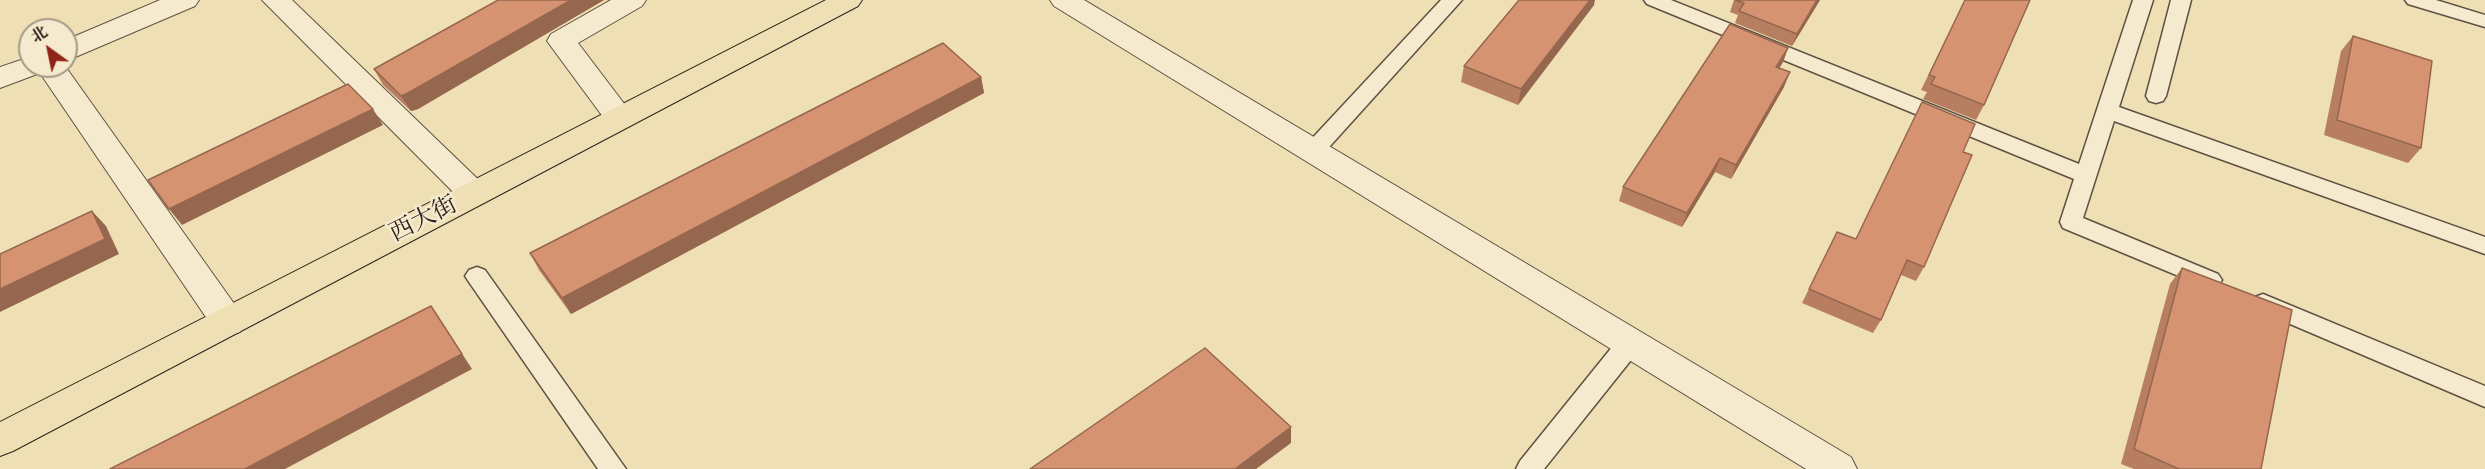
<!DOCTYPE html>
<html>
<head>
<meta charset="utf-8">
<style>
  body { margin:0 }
  #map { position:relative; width:2485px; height:469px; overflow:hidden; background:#efdfb4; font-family:"Libre Bodoni","Noto Serif SC",serif }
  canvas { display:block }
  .north { position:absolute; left:18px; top:18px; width:60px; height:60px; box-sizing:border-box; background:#f5eace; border:2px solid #a69a87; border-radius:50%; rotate:327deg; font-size:16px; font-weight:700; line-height:24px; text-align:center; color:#2f221c }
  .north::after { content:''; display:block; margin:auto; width:21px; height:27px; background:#8f2418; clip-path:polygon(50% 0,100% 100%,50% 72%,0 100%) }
</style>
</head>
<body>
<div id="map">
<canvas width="2485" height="469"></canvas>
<div class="north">北</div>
</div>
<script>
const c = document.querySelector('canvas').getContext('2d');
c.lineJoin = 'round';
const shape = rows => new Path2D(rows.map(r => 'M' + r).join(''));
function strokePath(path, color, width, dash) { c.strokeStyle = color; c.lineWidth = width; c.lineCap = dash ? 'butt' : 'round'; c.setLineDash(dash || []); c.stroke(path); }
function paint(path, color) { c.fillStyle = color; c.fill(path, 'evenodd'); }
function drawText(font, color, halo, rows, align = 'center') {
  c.font = font + ' "Libre Bodoni","Noto Serif SC",serif'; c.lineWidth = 5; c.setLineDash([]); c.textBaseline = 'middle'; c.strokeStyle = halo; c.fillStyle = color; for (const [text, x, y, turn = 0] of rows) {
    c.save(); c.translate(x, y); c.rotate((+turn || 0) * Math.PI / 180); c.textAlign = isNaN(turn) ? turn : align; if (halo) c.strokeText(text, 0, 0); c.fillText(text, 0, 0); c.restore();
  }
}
const service = shape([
  [1441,0,1462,0,1321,156,1313,158,1305,156,1302,151,1305,146,1441,0],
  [1644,0,1671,0,2079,164,2133,0,2153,0,2119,107,2485,237,2485,254,2114,121,2083,218,2218,274,2222,280,2218,286,2210,289,2063,228,2060,222,2074,179,1647,4,1644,0],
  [2171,0,2191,0,2166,96,2163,101,2156,103,2149,101,2146,96,2171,0],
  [2405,0,2436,0,2485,15,2485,27,2408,4,2405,0],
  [477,267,485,270,626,469,598,469,469,282,465,276,469,270,477,267],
  [2263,294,2485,386,2485,407,2255,309,2251,303,2255,297,2263,294],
  [1630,333,1639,336,1642,343,1639,350,1544,469,1516,469,1520,461,1621,336,1630,333]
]);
const minor = shape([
  [160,0,199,0,195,6,66,61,66,40,160,0],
  [262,0,292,0,485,186,490,194,485,202,474,206,463,202,262,0],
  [611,0,646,0,642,6,578,43,635,118,631,125,620,128,609,125,547,41,551,34,611,0],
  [30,57,30,66,65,66,240,312,245,322,240,332,228,336,216,332,40,73,0,88,0,67,30,57]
]);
const tertiary = shape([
  [1050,0,1084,0,1851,457,1857,469,1806,469,1054,6,1050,0]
]);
const trunk = shape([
  [826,0,862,0,858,6,13,451,0,456,0,422,826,0]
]);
const wall = shape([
  [498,0,604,0,418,109,411,111,383,85,374,69],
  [1734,0,1820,0,1792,46,1735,23,1738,15,1730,12],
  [1965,0,1984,105,1976,120,1923,99,1927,92,1921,90],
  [1594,5,1518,105,1461,82,1464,66],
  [2353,36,2421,148,2408,163,2324,135,2341,51],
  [1788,48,1783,62,1779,68,1784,87,1731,179,1715,172,1682,227,1619,201,1623,187],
  [981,77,984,93,571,314,539,270,530,253],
  [1963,152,1924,267,1916,281,1901,275,1881,320,1873,333,1802,303,1837,232,1856,239],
  [2182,268,2261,469,2134,469,2121,464,2170,284]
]);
const shadedWall = shape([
  [571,0,604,0,418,109,411,111,401,96],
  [1590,0,1595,0,1594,5,1518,105,1521,89],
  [1817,0,1820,0,1792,46,1797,34],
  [1788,48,1783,62,1771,82,1776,67],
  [1790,72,1784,87,1731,179,1736,165],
  [981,77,984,93,571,314,562,298],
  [373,109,383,125,182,225,169,209],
  [1720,158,1715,172,1682,227,1687,213],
  [92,211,106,226,119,254,0,312,0,289],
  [431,306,472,369,285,469,245,469],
  [1291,427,1291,443,1256,469,1235,469]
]);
const building = shape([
  [498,0,571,0,408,93,401,96,374,69,498,0],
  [1519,0,1590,0,1521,89,1464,66,1519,0],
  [1735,0,1817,0,1797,34,1739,11,1744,3,1735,0],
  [1965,0,2030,0,1984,105,1931,84,1935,77,1929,75,1965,0],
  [1730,24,1788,48,1776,67,1790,72,1736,165,1720,158,1687,213,1623,187,1730,24],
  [2353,36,2432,61,2421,148,2337,120,2353,36],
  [943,43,981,77,562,298,530,253,943,43],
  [348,84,373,109,169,209,148,180,348,84],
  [1922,102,1975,124,1963,152,1972,155,1924,267,1907,260,1881,320,1809,289,1837,232,1856,239,1922,102],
  [92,211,105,239,0,289,0,254,92,211],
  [2182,268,2292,310,2261,469,2179,469,2134,449,2182,268],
  [431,306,462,354,245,469,110,469,431,306],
  [1205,348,1291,427,1235,469,1030,469,1205,348]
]);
const streetNames = [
  ["西大街",424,220,-27]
];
strokePath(service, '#5f5142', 3);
strokePath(minor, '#5f5142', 2);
strokePath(tertiary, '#5f5142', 2);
strokePath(trunk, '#2f221c', 2);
paint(service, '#f5eace');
paint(minor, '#f5eace');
paint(tertiary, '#f5eace');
paint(trunk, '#efdfb4');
paint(wall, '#b87e61');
paint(shadedWall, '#96674f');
paint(building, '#d69371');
strokePath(building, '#96674f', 1.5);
drawText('24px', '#2f221c', '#f5eace', streetNames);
</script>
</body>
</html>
